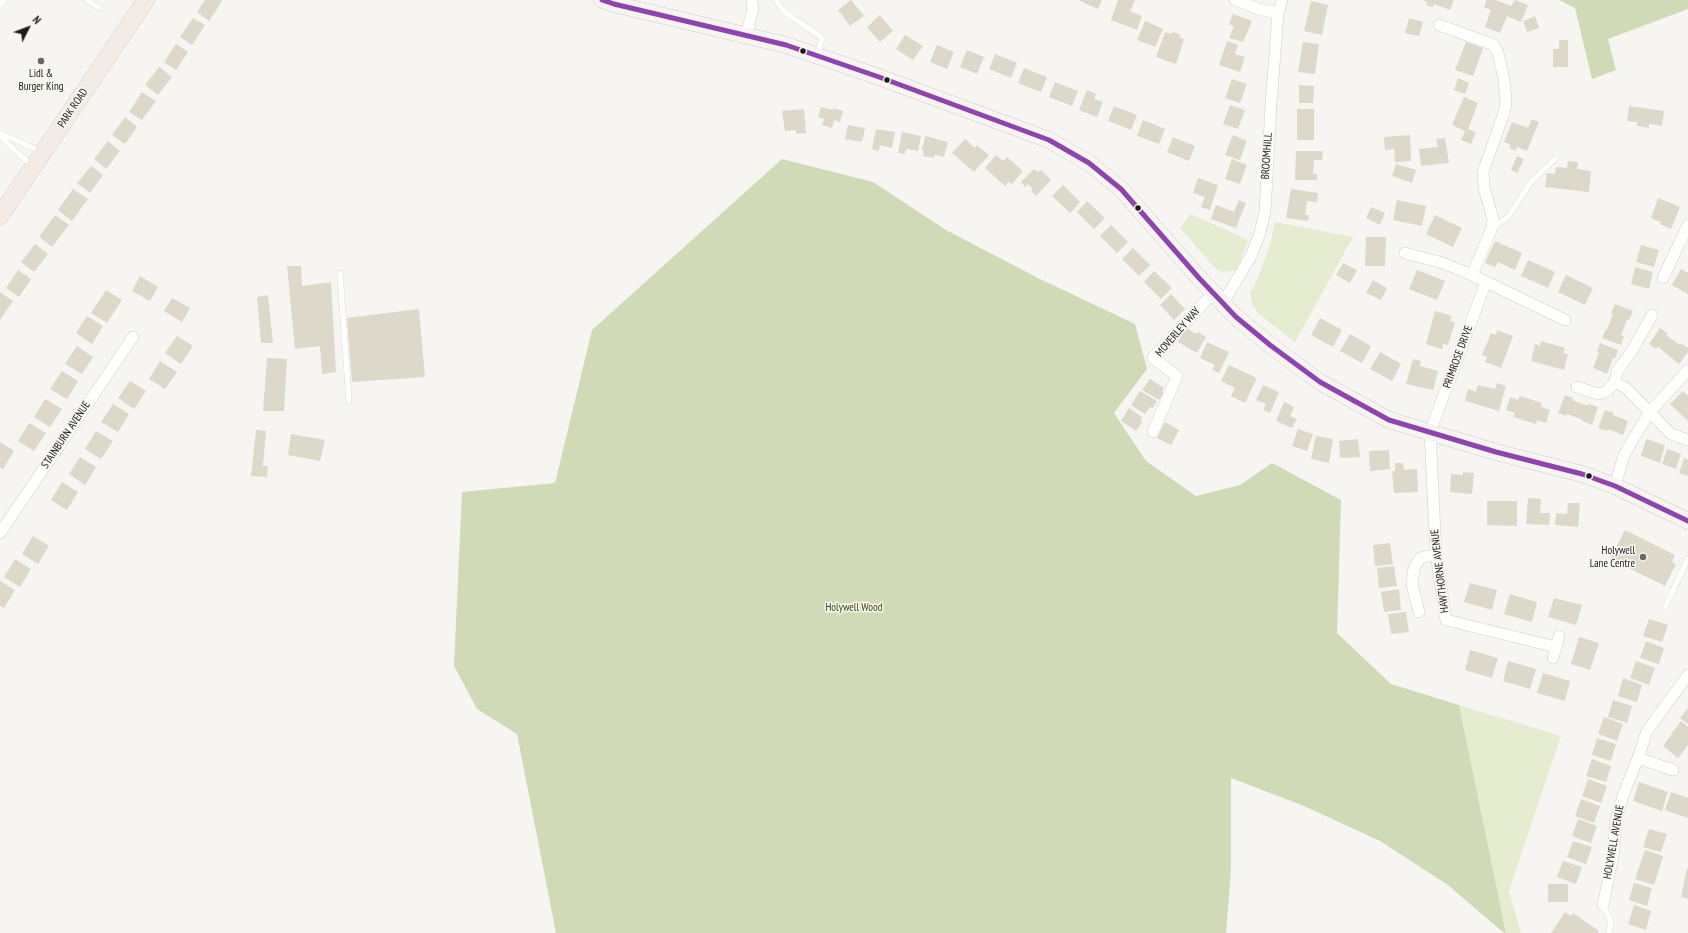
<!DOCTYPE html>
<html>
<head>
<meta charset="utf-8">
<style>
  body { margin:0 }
  #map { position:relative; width:1688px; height:933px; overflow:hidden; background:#f6f5f2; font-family:"PT Sans Narrow",sans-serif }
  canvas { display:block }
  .north { position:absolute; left:8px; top:8px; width:40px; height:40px; -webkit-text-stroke:3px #f7f6f1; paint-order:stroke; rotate:48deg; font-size:11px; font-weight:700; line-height:16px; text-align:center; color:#1b1b19 }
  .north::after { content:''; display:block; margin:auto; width:14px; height:18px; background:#1b1b19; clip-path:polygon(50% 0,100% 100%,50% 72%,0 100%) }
</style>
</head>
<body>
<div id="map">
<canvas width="1688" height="933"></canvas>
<div class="north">N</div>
</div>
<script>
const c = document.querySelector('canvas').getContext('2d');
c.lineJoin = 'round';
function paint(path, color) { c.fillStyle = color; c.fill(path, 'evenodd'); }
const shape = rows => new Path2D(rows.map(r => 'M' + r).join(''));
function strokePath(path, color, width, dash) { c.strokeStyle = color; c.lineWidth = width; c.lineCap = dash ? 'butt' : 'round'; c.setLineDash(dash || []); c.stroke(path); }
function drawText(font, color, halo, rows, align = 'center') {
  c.font = font + ' "PT Sans Narrow",sans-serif'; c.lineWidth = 3; c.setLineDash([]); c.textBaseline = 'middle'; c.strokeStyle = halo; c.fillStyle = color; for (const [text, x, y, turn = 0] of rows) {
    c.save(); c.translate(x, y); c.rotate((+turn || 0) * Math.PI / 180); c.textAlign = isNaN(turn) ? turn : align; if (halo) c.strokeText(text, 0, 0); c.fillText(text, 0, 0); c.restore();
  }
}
const green = shape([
  [1191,214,1248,240,1237,270,1222,272,1216,269,1180,228],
  [1275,222,1353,237,1295,342,1259,314,1253,306,1250,293,1258,278,1270,245],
  [1459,705,1561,736,1509,891,1521,933,1506,933]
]);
const forest = shape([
  [1559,0,1688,0,1688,9,1608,39,1616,70,1592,79,1575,8],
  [782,159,873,182,946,230,1040,279,1135,324,1147,369,1114,413,1146,461,1196,496,1240,485,1272,463,1341,500,1337,633,1391,684,1459,705,1506,933,1504,933,1448,885,1380,841,1304,806,1231,778,1231,870,1226,933,556,933,517,734,477,709,454,666,462,492,555,483,592,330]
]);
const building = shape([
  [205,0,220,0,222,1,209,21,197,12],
  [851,0,864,16,850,26,838,10],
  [1078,0,1102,0,1098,9],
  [1118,0,1135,0,1130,11,1142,16,1137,30,1111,20],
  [1422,0,1454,0,1450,10,1434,4,1433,7,1426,5,1427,2],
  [1487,0,1495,0,1511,6,1515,0,1528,5,1521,22,1507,16,1500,33,1485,27,1491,10,1484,7],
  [1311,1,1328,5,1322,35,1304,31],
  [1233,14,1252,21,1243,42,1229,38,1234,26,1229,24],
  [880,15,893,31,880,42,867,27],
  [1535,16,1539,28,1527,32,1523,21],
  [193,18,205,25,192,45,180,37],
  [1409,18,1423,22,1419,36,1405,33],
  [1145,21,1163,29,1155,47,1137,40],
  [1165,32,1171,34,1172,32,1180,34,1179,37,1184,39,1176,64,1156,57],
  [905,35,923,46,913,60,896,49],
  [1559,40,1568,40,1568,67,1553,67,1553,49,1559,49],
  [1227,41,1238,45,1235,54,1245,57,1240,72,1219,65],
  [1303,42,1319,44,1315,74,1298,72],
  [1466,42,1483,48,1473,76,1455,70],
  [176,44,188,52,176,70,164,62],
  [937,45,954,52,947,69,930,62],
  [967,50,984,57,977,74,960,67],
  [995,54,1017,63,1011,78,989,69],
  [159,67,172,77,158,95,145,85],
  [1024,68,1047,77,1041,92,1018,83],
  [1458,78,1469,83,1465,94,1454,90],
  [1232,79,1247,84,1240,103,1225,98],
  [1055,82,1078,91,1072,106,1049,97],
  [1299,85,1314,86,1313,103,1299,103],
  [1087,90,1096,94,1094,99,1103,102,1097,117,1079,110],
  [142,92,156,101,142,120,129,112],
  [1464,97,1478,103,1468,129,1476,132,1471,144,1461,140,1465,131,1452,125],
  [1230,105,1245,110,1238,129,1223,124],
  [1114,106,1137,115,1131,130,1108,121],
  [1629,106,1664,111,1662,126,1649,124,1649,128,1637,126,1637,122,1627,121],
  [821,107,833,110,833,108,843,111,840,122,834,120,832,128,822,125,824,119,818,117],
  [804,109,806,133,796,134,796,130,785,131,782,111],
  [1297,109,1314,109,1314,140,1297,140],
  [125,117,137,127,125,144,112,135],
  [1532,119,1539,122,1527,151,1517,147,1516,151,1509,148,1511,145,1504,142,1512,122,1528,128],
  [1143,120,1165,129,1159,144,1137,136],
  [848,125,865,128,862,142,845,139],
  [876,129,895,132,892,148,880,145,879,151,872,149],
  [902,132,921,136,918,151,906,149,905,154,898,153],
  [1233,135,1247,141,1240,160,1225,155],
  [1410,135,1411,161,1395,162,1394,149,1385,150,1384,137],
  [925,136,948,142,944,157,935,155,934,158,923,156,924,151,922,151],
  [1173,137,1195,146,1189,161,1167,152],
  [1445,138,1449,163,1421,166,1419,149,1438,147,1436,139],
  [965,139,975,148,977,145,989,155,974,172,952,153],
  [108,141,120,151,106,169,94,159],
  [1296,151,1323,151,1322,160,1314,160,1313,174,1317,174,1317,180,1295,180],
  [996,155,1003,161,1007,157,1023,171,1012,184,1009,182,1005,186,985,168],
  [1517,156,1524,159,1517,173,1511,170],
  [1232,159,1247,165,1240,184,1225,179],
  [1568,161,1578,162,1577,169,1591,171,1589,192,1545,187,1547,173,1555,174,1556,167,1567,168],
  [1396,164,1416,170,1412,183,1392,176],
  [91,166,103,175,90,193,77,183],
  [1034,169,1038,172,1041,170,1051,180,1036,196,1031,191,1033,189,1028,184,1025,187,1021,182],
  [1198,178,1218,185,1210,210,1201,207,1205,197,1193,193],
  [1063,185,1080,202,1070,213,1052,196],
  [73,189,88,199,72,221,58,210],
  [1291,189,1318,193,1317,202,1307,201,1305,215,1309,215,1308,221,1286,218],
  [1658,198,1680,207,1671,229,1660,224,1661,222,1651,218],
  [1239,200,1246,203,1236,228,1211,219,1216,205,1234,212],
  [1397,200,1426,206,1422,226,1393,220],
  [1087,201,1105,218,1094,229,1077,212],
  [1371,207,1385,213,1380,225,1366,218],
  [55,215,69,225,52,247,39,237],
  [1435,215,1462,228,1453,247,1426,234],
  [1111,225,1128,242,1117,253,1100,236],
  [1366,237,1386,237,1385,266,1365,266],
  [1495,241,1522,253,1515,270,1498,262,1495,267,1485,263],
  [35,244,48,254,34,272,21,262],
  [1641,245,1659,250,1654,267,1636,262],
  [1133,248,1150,265,1139,276,1122,259],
  [1528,260,1555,272,1548,288,1521,276],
  [1343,263,1357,270,1350,283,1336,275],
  [287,266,301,266,302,286,331,282,336,372,322,374,320,346,295,349],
  [1635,267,1653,272,1649,289,1631,284],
  [1681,269,1688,273,1688,294,1672,285],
  [18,270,31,279,19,297,6,288],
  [1417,270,1445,281,1437,300,1409,289],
  [1154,271,1172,288,1161,299,1144,282],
  [1566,275,1593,288,1585,305,1558,292],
  [140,276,158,287,150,301,132,291],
  [1373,280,1387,288,1381,300,1366,293],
  [106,290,122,300,107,323,91,313],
  [0,292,13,301,0,320],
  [1171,294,1185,309,1174,320,1160,305],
  [268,295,273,343,261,343,257,297],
  [172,298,190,308,182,322,164,311],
  [1615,304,1633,311,1629,320,1627,320,1621,335,1624,336,1621,345,1602,338,1606,329,1607,330,1613,314,1611,313],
  [419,309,425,377,352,382,347,318],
  [1435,311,1452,316,1450,321,1455,322,1448,345,1443,344,1442,349,1426,344],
  [87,316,103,326,92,344,76,333],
  [1320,318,1342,330,1333,347,1311,335],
  [1186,328,1196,334,1198,332,1206,337,1197,353,1178,342],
  [1660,328,1668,334,1666,335,1680,345,1681,343,1688,348,1688,352,1679,364,1658,347,1656,349,1649,344],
  [1497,330,1513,336,1501,368,1485,362,1487,357,1482,355,1491,333,1496,335],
  [1350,334,1371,346,1362,363,1340,351],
  [177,336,193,346,181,364,165,353],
  [1541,341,1565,348,1563,353,1568,354,1564,370,1531,361,1535,344,1540,346],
  [1207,342,1229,352,1219,373,1212,370,1215,365,1200,358],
  [1600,343,1618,350,1615,359,1613,358,1607,374,1593,368,1599,353,1597,352],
  [77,346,93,357,82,374,65,364],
  [1380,352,1401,364,1392,381,1370,369],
  [267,358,287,359,284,411,263,411],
  [1413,359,1421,361,1420,366,1438,371,1433,390,1406,384],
  [160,361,177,372,165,389,149,379],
  [1229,365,1257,378,1245,403,1231,396,1235,388,1221,381],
  [62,371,78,381,67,399,50,389],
  [1150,379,1164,388,1162,391,1164,393,1159,400,1142,390],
  [130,381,146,391,134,409,118,398],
  [1497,383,1506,386,1499,411,1465,401,1468,389,1476,392,1478,385,1495,389],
  [1263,385,1279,392,1270,413,1263,410,1266,404,1256,400],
  [1140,391,1157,401,1153,408,1150,407,1145,414,1131,405],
  [1683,391,1688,396,1688,421,1670,404],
  [1565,395,1573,398,1572,400,1588,406,1589,404,1598,407,1592,425,1582,421,1583,420,1567,414,1566,416,1558,413],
  [1520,396,1542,403,1541,407,1550,410,1546,423,1537,420,1536,424,1513,417,1515,413,1506,410,1510,397,1518,400],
  [45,399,62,409,50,427,34,417],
  [1284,402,1294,407,1290,416,1297,419,1292,428,1276,421],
  [113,404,129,414,118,432,101,422],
  [1129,408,1142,417,1140,421,1142,422,1136,431,1121,421],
  [1605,410,1614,413,1613,415,1628,421,1623,435,1608,429,1607,431,1598,428],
  [1165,422,1179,430,1171,445,1157,438],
  [29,423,46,433,34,451,18,441],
  [1298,429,1313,434,1307,451,1292,446],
  [256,430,266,431,263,466,268,466,267,477,251,476],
  [96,431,113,441,101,459,85,449],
  [291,434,325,440,320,461,288,455],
  [1316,436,1333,439,1329,463,1311,459],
  [1358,439,1360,457,1340,458,1339,441],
  [1646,439,1665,445,1660,463,1641,456],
  [0,442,14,451,3,469,0,467],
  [1667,449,1681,454,1676,469,1662,464],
  [1389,450,1390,469,1370,471,1369,451],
  [80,457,96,467,85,485,69,474],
  [1684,458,1688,460,1688,476,1679,473],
  [1395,463,1403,463,1404,470,1417,469,1418,492,1394,493,1392,471,1395,471],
  [1463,472,1474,473,1472,494,1450,492,1451,474,1463,475],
  [62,482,78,492,67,510,51,500],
  [1528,498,1541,499,1540,513,1550,513,1549,525,1526,524],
  [1487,501,1517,501,1517,526,1487,525],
  [1568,503,1580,503,1578,527,1555,525,1556,513,1567,514],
  [1625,530,1675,555,1672,562,1676,564,1665,586,1610,559],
  [33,536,49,546,38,564,22,554],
  [1390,543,1393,564,1375,566,1373,545],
  [15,559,31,569,20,587,4,577],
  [1394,566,1397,586,1379,588,1377,568],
  [0,581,15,590,4,608,0,606],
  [1470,583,1497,590,1492,610,1464,602],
  [1399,589,1401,610,1384,612,1381,592],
  [1510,594,1537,602,1532,622,1504,614],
  [1554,598,1582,605,1576,625,1548,617],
  [1406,612,1409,632,1391,634,1388,614],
  [1649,619,1668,625,1662,642,1643,636],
  [1579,637,1599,643,1590,670,1571,664],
  [1646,641,1664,648,1659,664,1640,658],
  [1470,650,1498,658,1492,678,1465,670],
  [1508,661,1536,669,1530,689,1503,681],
  [1636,661,1655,668,1649,685,1630,678],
  [1543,673,1570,681,1565,701,1537,693],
  [1623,678,1642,685,1637,702,1618,696],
  [1613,700,1632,706,1627,723,1608,717],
  [1688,708,1688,724,1680,718],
  [1604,717,1623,724,1617,741,1598,734],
  [1681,721,1688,727,1688,745,1678,758,1663,746],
  [1597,738,1616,744,1611,761,1592,755],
  [1592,759,1611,766,1606,782,1586,776],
  [1588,779,1607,786,1601,803,1582,796],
  [1639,782,1668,792,1662,811,1633,801],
  [1671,792,1688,798,1688,818,1665,810],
  [1581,799,1600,806,1594,823,1575,816],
  [1578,819,1597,826,1591,843,1572,836],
  [1649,829,1667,834,1661,852,1643,847],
  [1573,841,1592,847,1586,864,1567,857],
  [1645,850,1663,856,1654,885,1635,879],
  [1563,861,1582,867,1576,884,1557,877],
  [1687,868,1688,869,1688,899,1681,897],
  [1634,883,1652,888,1647,906,1629,900],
  [1548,884,1568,884,1568,902,1548,902],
  [1634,905,1651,911,1646,930,1628,924],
  [1565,912,1571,916,1573,913,1599,931,1597,933,1551,933]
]);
const service = shape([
  [87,0,99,8],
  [776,0,782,9,793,18,820,36,822,39,817,55],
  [0,5,4,0],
  [0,133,42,152],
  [0,136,31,165],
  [1492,228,1508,217,1531,182,1555,159],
  [340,273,349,401],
  [1665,607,1688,559],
  [1603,905,1611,921,1609,933]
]);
const minor = shape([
  [1235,0,1259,9,1278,13],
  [1439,25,1494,45,1498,53,1504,79,1506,102,1504,113,1483,172,1484,188,1493,219,1492,228,1472,275],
  [746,36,753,9,752,0],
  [1405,253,1443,263,1472,275,1565,320],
  [1663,278,1688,225],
  [1486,282,1430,432,1436,554,1446,620,1556,647],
  [1223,303,1251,256,1260,233,1265,212,1271,105,1278,13,1282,0],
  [1652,315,1632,351,1617,371,1615,382,1626,388,1671,434,1688,440],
  [1577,387,1598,394,1607,391,1615,382],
  [1153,432,1177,376,1153,358,1213,293],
  [1615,486,1623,458,1633,439,1650,412,1688,370],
  [0,533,133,337],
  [1419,612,1412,585,1414,568,1420,558,1436,554],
  [1553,658,1559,636],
  [1638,758,1647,731,1688,675],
  [1603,905,1613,857,1616,819,1624,793,1638,758,1673,770]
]);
const secondary = shape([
  [602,0,614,4,786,45,879,77,1049,140,1089,163,1121,189,1199,278,1236,317,1270,345,1320,382,1389,420,1496,452,1582,474,1615,486,1688,521]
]);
const primary = shape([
  [0,216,146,0]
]);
const bus1 = shape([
  [602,0,614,4,786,45,879,77,1049,140,1089,163,1121,189,1199,278,1236,317,1270,345,1320,382,1389,420,1496,452,1582,474,1615,486,1688,521]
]);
const markers = [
  [803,51,3.5,"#1b1b19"],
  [41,61,4,"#686765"],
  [887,80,3.5,"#1b1b19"],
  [1138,208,3.5,"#1b1b19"],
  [1589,476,3.5,"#1b1b19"],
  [1643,557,4,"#686765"]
];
const poiNames = [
  ["Lidl &",41,74],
  ["Burger King",41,87],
  ["Holywell",1635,551,"right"],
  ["Lane Centre",1635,564,"right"]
];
const streetNames = [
  ["PARK ROAD",73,108,-56],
  ["BROOMHILL",1267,156,-86],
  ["MOVERLEY WAY",1178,332,-49],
  ["PRIMROSE DRIVE",1458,357,-70],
  ["STAINBURN AVENUE",66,435,-56],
  ["HAWTHORNE AVENUE",1440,571,-97],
  ["HOLYWELL AVENUE",1614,842,-80]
];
const parkNames = [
  ["Holywell Wood",854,608]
];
paint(green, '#e6ecd0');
paint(forest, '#d1dab6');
paint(building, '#dcd8ca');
strokePath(service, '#cececc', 6);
strokePath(minor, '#cececc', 12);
strokePath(secondary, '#cececc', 17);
strokePath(primary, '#d3d2d1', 18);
strokePath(service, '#fefefd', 5.5);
strokePath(minor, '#fefefd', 11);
strokePath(secondary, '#f8f4f2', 16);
strokePath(primary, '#f3ebe6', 17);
strokePath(bus1, '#8e44ad', 5);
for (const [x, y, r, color] of markers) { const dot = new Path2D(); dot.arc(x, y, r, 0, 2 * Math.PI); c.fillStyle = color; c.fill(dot); strokePath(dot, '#f7f6f1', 1.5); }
drawText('11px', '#1b1b19', '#f7f6f1', poiNames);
drawText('11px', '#1b1b19', '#f7f6f1', streetNames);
drawText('11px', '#374112', '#f7f6f1', parkNames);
</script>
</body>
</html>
